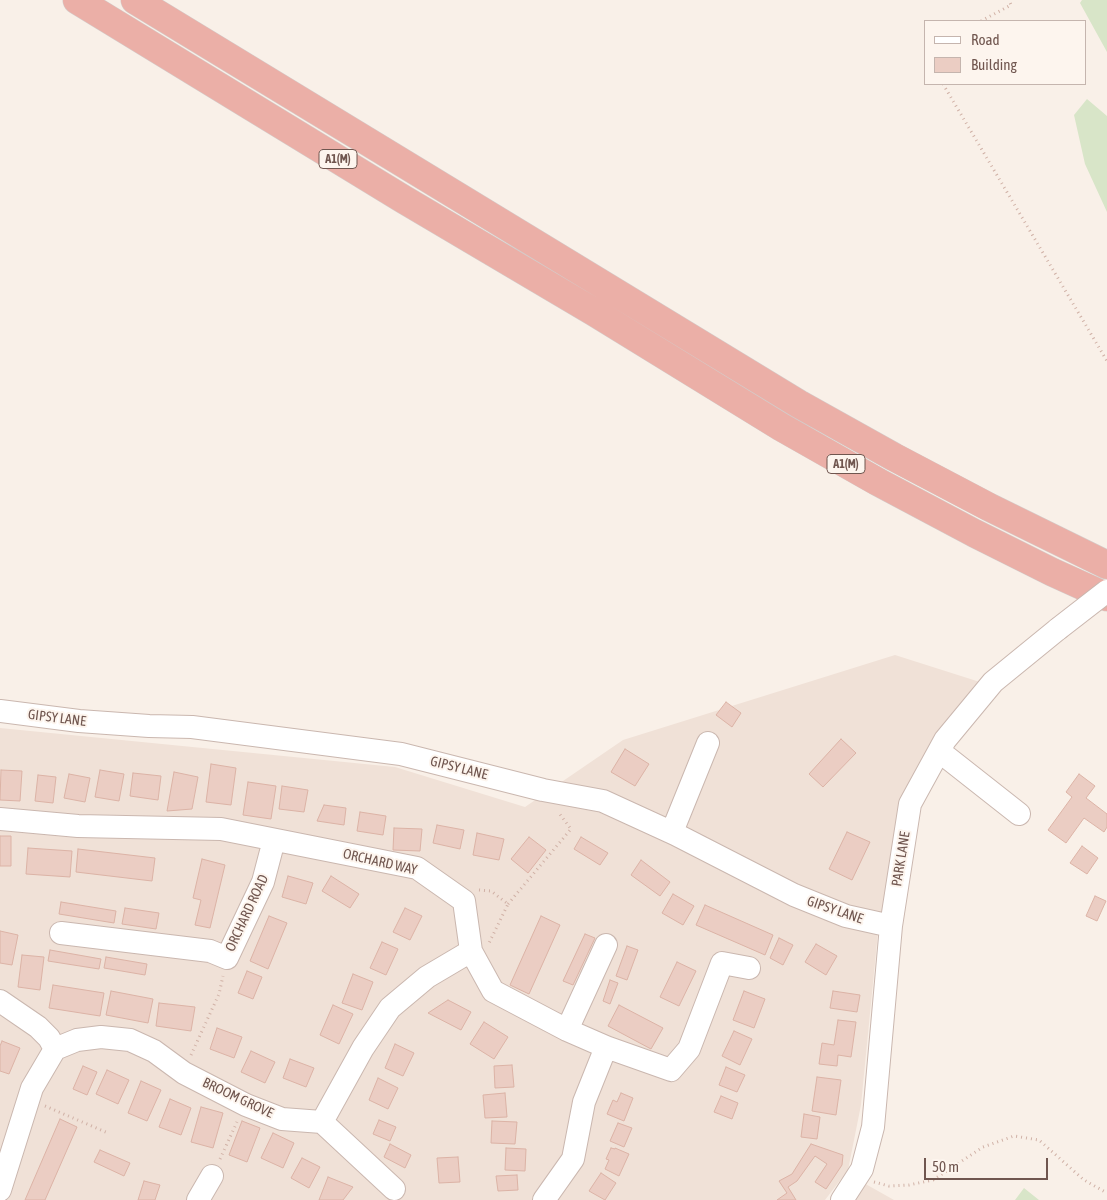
<!DOCTYPE html>
<html>
<head>
<meta charset="utf-8">
<style>
  body { margin:0 }
  #map { position:relative; width:1107px; height:1200px; overflow:hidden; background:#f9f0e8; font-family:"Asap Condensed",sans-serif }
  canvas { display:block }
  .legend { position:absolute; left:924px; top:20px; width:162px; height:65px; box-sizing:border-box; background:#fdf5ee; border:1px solid #c5b5ae; margin:0; padding:6px 9px; list-style:none; font-size:15px; color:#70564f }
  .legend li { display:flex; align-items:center; gap:10px; height:25px }
  .legend b { width:25px; border:1px solid #c5b5ae }
  .scale { position:absolute; left:924px; top:1158px; width:124px; height:22px; box-sizing:border-box; border:2px solid #70564f; border-top:0; padding-left:6px; font-size:15px; line-height:18px; white-space:nowrap; color:#70564f; -webkit-text-stroke:4px #fdf5ee; paint-order:stroke }
</style>
</head>
<body>
<div id="map">
<canvas width="1107" height="1200"></canvas>
<ul class="legend">
<li><b style="height:6px;background:#fff"></b>Road</li>
<li><b style="height:14px;background:#ebcdc3"></b>Building</li>
</ul>
<div class="scale">50 m</div>
</div>
<script>
const c = document.querySelector('canvas').getContext('2d');
c.lineJoin = 'round';
function paint(path, color) { c.fillStyle = color; c.fill(path, 'evenodd'); }
const shape = rows => new Path2D(rows.map(r => 'M' + r).join(''));
function strokePath(path, color, width, dash) { c.strokeStyle = color; c.lineWidth = width; c.lineCap = dash ? 'butt' : 'round'; c.setLineDash(dash || []); c.stroke(path); }
function drawText(font, color, halo, rows, align = 'center') {
  c.font = font + ' "Asap Condensed",sans-serif'; c.lineWidth = 4; c.setLineDash([]); c.textBaseline = 'middle'; c.strokeStyle = halo; c.fillStyle = color; for (const [text, x, y, turn = 0] of rows) {
    c.save(); c.translate(x, y); c.rotate((+turn || 0) * Math.PI / 180); c.textAlign = isNaN(turn) ? turn : align; if (halo) c.strokeText(text, 0, 0); c.fillText(text, 0, 0); c.restore();
  }
}
const residential = shape([
  [895,655,983,683,942,734,878,932,861,1105,848,1170,825,1200,0,1200,0,728,395,767,525,807,623,740],
  [862,1182,894,1200,849,1200]
]);
const green = shape([
  [1082,0,1107,0,1107,52,1080,3],
  [1087,99,1107,116,1107,212,1085,164,1074,115],
  [1024,1188,1039,1200,1015,1200]
]);
const building = shape([
  [726,702,741,713,732,727,716,715,726,702],
  [841,739,856,753,823,787,809,774,841,739],
  [625,749,649,764,635,786,611,772,625,749],
  [211,764,236,768,231,805,206,802,211,764],
  [1,770,22,771,20,801,0,800,1,770],
  [100,770,124,774,119,801,95,797,100,770],
  [174,772,198,777,192,809,167,811,174,772],
  [133,773,161,776,158,800,130,796,133,773],
  [69,774,90,778,85,802,64,798,69,774],
  [1079,774,1095,786,1086,798,1107,814,1107,827,1104,832,1084,818,1066,843,1048,830,1072,797,1066,792,1079,774],
  [38,775,56,777,53,803,35,801,38,775],
  [248,782,276,786,271,819,243,815,248,782],
  [282,786,308,790,304,812,279,809,282,786],
  [324,805,346,808,344,825,317,821,324,805],
  [360,812,386,816,383,835,357,831,360,812],
  [437,825,464,830,460,849,433,843,437,825],
  [394,828,422,829,420,851,393,850,394,828],
  [847,832,870,842,852,880,829,869,847,832],
  [477,833,504,839,499,860,473,855,477,833],
  [0,836,11,836,11,866,0,866,0,836],
  [529,837,546,850,528,873,511,859,529,837],
  [581,837,608,853,600,865,574,849,581,837],
  [1082,846,1098,858,1087,874,1070,863,1082,846],
  [28,848,72,851,70,877,26,874,28,848],
  [78,849,155,858,152,881,76,872,78,849],
  [202,859,225,865,210,928,195,925,201,900,193,898,202,859],
  [641,860,670,882,660,896,631,875,641,860],
  [288,876,313,883,306,904,282,897,288,876],
  [331,876,359,894,350,908,322,891,331,876],
  [673,894,694,906,683,925,662,913,673,894],
  [1095,896,1106,901,1097,921,1086,916,1095,896],
  [61,902,116,911,114,923,59,914,61,902],
  [705,905,773,935,765,955,696,925,705,905],
  [125,908,159,913,156,929,122,924,125,908],
  [405,908,422,916,410,940,393,932,405,908],
  [269,916,287,923,268,969,250,961,269,916],
  [541,916,560,925,529,994,510,985,541,916],
  [0,931,18,935,12,965,0,963,0,931],
  [585,934,595,938,573,985,563,981,585,934],
  [779,938,793,945,783,965,770,958,779,938],
  [382,942,398,949,386,975,370,968,382,942],
  [816,944,837,956,826,975,805,962,816,944],
  [627,946,638,950,627,980,616,976,627,946],
  [50,950,101,959,99,969,48,961,50,950],
  [22,955,44,957,40,990,18,987,22,955],
  [106,957,147,964,145,975,104,968,106,957],
  [677,962,696,971,679,1006,660,997,677,962],
  [247,971,262,977,253,999,238,993,247,971],
  [353,974,373,982,362,1010,342,1003,353,974],
  [610,980,618,983,610,1004,603,1001,610,980],
  [53,985,104,993,100,1016,49,1008,53,985],
  [111,991,153,999,148,1023,106,1015,111,991],
  [744,991,765,999,754,1028,733,1020,744,991],
  [833,991,860,995,857,1012,830,1008,833,991],
  [448,1000,471,1012,461,1030,428,1013,448,1000],
  [159,1003,195,1007,191,1031,156,1026,159,1003],
  [333,1005,353,1014,339,1044,320,1035,333,1005],
  [619,1005,663,1028,651,1049,608,1026,619,1005],
  [838,1020,856,1022,851,1057,838,1055,837,1066,819,1064,822,1043,834,1045,838,1020],
  [484,1022,508,1037,494,1059,470,1044,484,1022],
  [217,1028,242,1037,234,1058,210,1049,217,1028],
  [734,1031,752,1039,740,1065,722,1056,734,1031],
  [2,1041,20,1048,9,1074,0,1071,0,1046,2,1041],
  [395,1044,414,1053,403,1076,385,1068,395,1044],
  [251,1051,275,1062,265,1083,241,1072,251,1051],
  [290,1059,314,1068,306,1087,283,1078,290,1059],
  [512,1065,514,1087,495,1088,494,1066,512,1065],
  [83,1066,97,1072,87,1095,73,1089,83,1066],
  [726,1067,745,1075,737,1092,719,1085,726,1067],
  [107,1070,129,1080,118,1104,96,1094,107,1070],
  [817,1077,841,1080,836,1115,812,1111,817,1077],
  [378,1078,398,1088,388,1109,369,1100,378,1078],
  [141,1081,161,1090,147,1121,128,1113,141,1081],
  [505,1093,507,1117,485,1118,483,1095,505,1093],
  [621,1093,633,1098,624,1121,607,1114,613,1100,617,1102,621,1093],
  [721,1096,738,1103,732,1119,714,1112,721,1096],
  [170,1099,191,1108,181,1135,159,1127,170,1099],
  [201,1107,223,1113,213,1148,191,1142,201,1107],
  [804,1114,820,1117,817,1139,801,1137,804,1114],
  [60,1119,77,1127,45,1200,25,1200,60,1119],
  [379,1120,396,1127,390,1141,373,1134,379,1120],
  [242,1121,260,1128,247,1162,229,1155,242,1121],
  [492,1121,517,1122,515,1144,491,1143,492,1121],
  [618,1123,632,1128,624,1147,610,1141,618,1123],
  [273,1133,294,1143,283,1168,261,1158,273,1133],
  [390,1144,411,1155,405,1168,384,1157,390,1144],
  [811,1144,843,1155,842,1165,826,1189,815,1182,827,1164,815,1156,797,1181,788,1187,796,1200,777,1200,787,1193,779,1181,792,1174,811,1144],
  [506,1148,526,1149,525,1171,505,1170,506,1148],
  [611,1148,615,1149,615,1148,629,1154,619,1176,605,1169,609,1160,606,1159,611,1148],
  [100,1150,130,1163,124,1176,94,1162,100,1150],
  [458,1157,460,1182,439,1183,437,1158,458,1157],
  [302,1158,320,1167,309,1188,291,1178,302,1158],
  [601,1173,616,1183,605,1200,589,1191,601,1173],
  [517,1175,518,1190,498,1191,496,1176,517,1175],
  [328,1177,353,1187,343,1200,319,1200,328,1177],
  [144,1181,160,1185,155,1200,138,1200,144,1181]
]);
const path = shape([
  [981,21,1011,5,1009,0],
  [926,52,926,54],
  [943,84,1107,361],
  [479,890,491,891,508,904,489,943],
  [508,904,571,829,559,813],
  [191,1055,219,994,223,976],
  [45,1106,108,1133],
  [220,1159,237,1122],
  [874,1182,889,1186,909,1185,933,1180,983,1147,1014,1136,1039,1140,1084,1180,1107,1193]
]);
const minor = shape([
  [0,711,79,721,149,726,192,727,401,754,543,790,603,801,675,834,794,895,846,916,891,926],
  [939,751,1019,814],
  [0,819,78,826,221,829,417,868,464,901,471,951,493,991,567,1030,606,1047,671,1070,689,1049,722,963,749,968],
  [672,832,708,743],
  [61,933,210,951,227,958,263,882,274,840],
  [0,1001,38,1027,49,1038,55,1049],
  [567,1030,606,945],
  [55,1049,77,1040,101,1037,130,1040,154,1051,184,1073,246,1105,282,1119,322,1122,363,1048,390,1008,427,977,471,951],
  [322,1122,394,1189],
  [0,1190,32,1088,55,1049],
  [198,1200,212,1176],
  [544,1200,573,1159,584,1102,606,1047],
  [842,1200,862,1169,873,1127,891,926,910,804,945,740,993,682,1058,629]
]);
const highway = shape([
  [77,0,403,199,594,312,781,427,878,482,974,533,1052,572,1107,597],
  [135,0,799,404,894,457,989,507,1107,565]
]);
const minorBridge = shape([
  [1058,629,1107,591]
]);
const shields = [
  [338,159,38],
  [846,464,38]
];
const shieldNames = [
  ["A1(M)",338,159],
  ["A1(M)",846,464]
];
const streetNames = [
  ["GIPSY LANE",57,718,7],
  ["GIPSY LANE",459,768,14],
  ["PARK LANE",901,859,-81],
  ["ORCHARD WAY",380,862,13],
  ["GIPSY LANE",835,910,19],
  ["ORCHARD ROAD",247,913,-65],
  ["BROOM GROVE",238,1098,25]
];
paint(residential, '#f0e1d7');
paint(green, '#d8e5c8');
paint(building, '#ebcdc3');
strokePath(building, '#dcb3a6', 1);
strokePath(minor, '#cab7af', 24);
strokePath(highway, '#d4ccca', 29);
strokePath(path, '#d0b1a6', 3, [1, 4]);
strokePath(minor, '#fff', 22);
strokePath(highway, '#ebafa7', 28);
strokePath(minorBridge, '#cab7af', 24, []);
strokePath(minorBridge, '#fff', 22);
for (const [x, y, w] of shields) { const box = new Path2D(); box.roundRect(x - w / 2, y - 9.5, w, 19, 4); c.fillStyle = '#fdf5ee'; c.fill(box); strokePath(box, '#70564f', 1); }
drawText('bold 12px', '#70564f', null, shieldNames);
drawText('14px', '#70564f', '#fdf5ee', streetNames);
</script>
</body>
</html>
